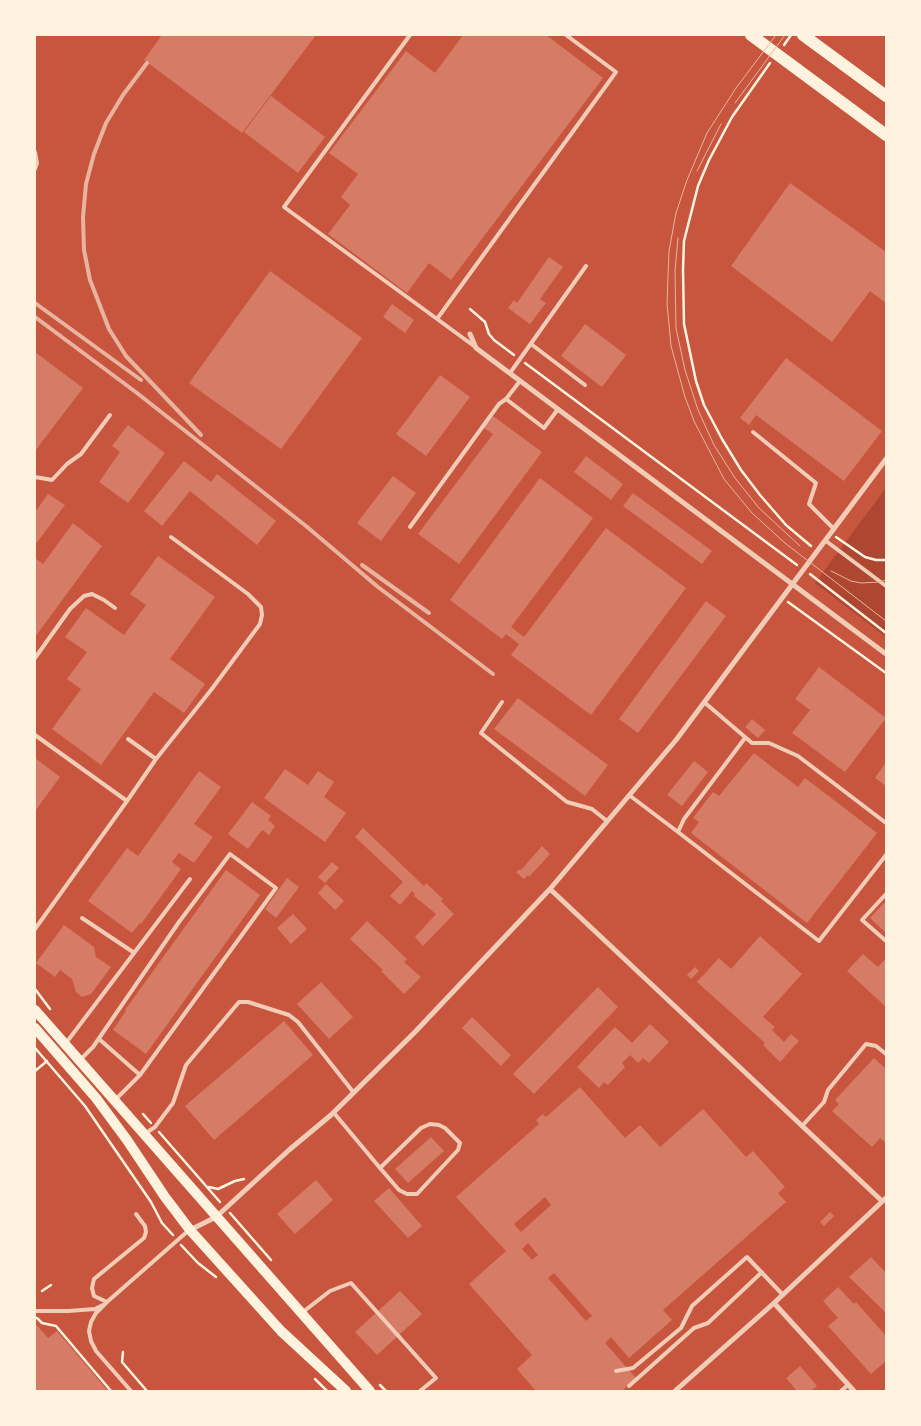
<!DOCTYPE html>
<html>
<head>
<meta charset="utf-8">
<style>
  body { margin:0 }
  #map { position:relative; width:921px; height:1426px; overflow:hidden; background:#c8553d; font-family:"Crimson Pro",serif }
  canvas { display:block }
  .frame { position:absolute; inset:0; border:36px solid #fff3e0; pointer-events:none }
</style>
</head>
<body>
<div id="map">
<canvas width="921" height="1426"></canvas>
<div class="frame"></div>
</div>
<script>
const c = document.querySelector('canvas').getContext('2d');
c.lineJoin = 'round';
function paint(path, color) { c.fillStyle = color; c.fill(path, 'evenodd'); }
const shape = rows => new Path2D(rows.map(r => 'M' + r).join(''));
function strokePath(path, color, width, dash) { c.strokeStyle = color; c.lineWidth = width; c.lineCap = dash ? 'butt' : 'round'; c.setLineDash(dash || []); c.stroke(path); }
const green = shape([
  [886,488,886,637,815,583]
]);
const building = shape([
  [162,35,316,35,242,133,144,60],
  [463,35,546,35,603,78,451,280,429,263,407,293,328,234,350,205,341,197,358,174,329,153,406,51,435,73],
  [271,96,325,137,298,173,244,132],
  [790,183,886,252,886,303,870,291,832,342,731,266],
  [549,257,563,267,540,299,546,303,530,324,508,308,514,300,517,303],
  [270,271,362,338,281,449,189,383],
  [392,304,414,320,405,333,383,317],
  [585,324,626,355,602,387,561,356],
  [35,352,83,388,35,451],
  [786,358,882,431,844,481,756,415,749,425,740,418],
  [440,375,470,397,426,456,396,434],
  [493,416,542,452,459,564,418,534,493,434,484,428],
  [128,425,165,453,128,503,99,482,120,452,112,446],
  [586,456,623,484,611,500,574,472],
  [184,461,211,482,217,474,276,521,257,545,190,491,162,526,144,511],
  [393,476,416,493,381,541,357,523],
  [540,478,593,518,511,627,524,637,606,528,686,588,591,715,511,655,519,644,506,634,502,639,450,600],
  [633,493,712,551,702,564,623,506],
  [48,494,65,505,35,545,35,512],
  [73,523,102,546,35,637,35,558,43,564],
  [158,556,215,597,170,659,205,684,184,713,154,692,101,765,52,729,81,689,67,679,87,652,65,637,86,608,124,635,146,605,130,594],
  [706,601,726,616,638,733,619,719],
  [819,667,886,718,845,772,792,733,810,710,795,699],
  [518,698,608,765,585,796,494,729],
  [752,719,765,730,758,738,745,727],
  [754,753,798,787,805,778,877,833,807,923,691,833,699,822,693,818,713,792,719,796],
  [35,758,60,777,35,811],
  [694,761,708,772,682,806,667,795],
  [886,762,886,786,875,778],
  [285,769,308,785,318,771,334,782,324,797,346,813,325,842,264,798],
  [199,771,221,787,194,824,213,837,194,863,179,853,172,862,181,869,141,924,140,923,132,933,88,901,127,848,138,856],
  [252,802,271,816,268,820,275,826,269,835,262,830,248,849,228,834],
  [363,828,424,886,426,883,443,899,441,901,454,914,423,946,415,937,436,914,414,896,415,894,412,891,400,905,390,896,403,882,355,837],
  [542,846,550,854,529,877,528,875,524,879,516,872,520,869,521,870],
  [332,862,339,868,325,883,318,877],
  [226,870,260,895,146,1054,113,1030,126,1011,125,1010],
  [287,878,299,887,276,918,265,909],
  [326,884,344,901,335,910,318,893],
  [886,901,886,933,870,918],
  [293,914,307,929,291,944,277,928],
  [367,921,407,959,404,962,421,977,404,994,381,971,383,970,350,939],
  [64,925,94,947,96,957,111,967,91,994,82,997,76,992,72,979,60,970,55,977,36,963],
  [760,936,802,974,763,1017,775,1027,772,1030,784,1042,791,1034,799,1041,780,1062,763,1045,765,1043,697,982,719,958,731,969],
  [863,954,878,967,886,958,886,1007,847,971],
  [695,967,699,971,691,979,687,975],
  [321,982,353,1017,329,1039,297,1004],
  [598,987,618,1007,534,1094,513,1074],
  [472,1017,511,1055,501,1066,462,1028],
  [284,1021,313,1055,214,1140,185,1106],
  [650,1024,669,1042,649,1063,643,1058,638,1063,630,1055,622,1063,625,1067,608,1085,604,1082,599,1088,577,1067,615,1027,632,1043],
  [874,1058,886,1069,886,1143,880,1138,872,1147,832,1111,839,1104,835,1100],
  [580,1087,625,1138,640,1125,660,1147,703,1109,746,1157,753,1151,785,1187,778,1193,786,1202,663,1310,672,1320,629,1358,611,1337,605,1343,636,1378,622,1391,536,1391,517,1369,532,1355,469,1284,506,1251,456,1197,539,1124,536,1120,543,1114,546,1117],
  [545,1197,551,1205,521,1232,514,1224],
  [528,1243,538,1255,532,1260,522,1249],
  [554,1273,592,1316,586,1321,548,1278],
  [431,1137,444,1151,408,1183,395,1169],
  [316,1180,333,1200,295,1234,277,1214],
  [389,1188,422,1226,408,1238,374,1201],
  [830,1212,834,1216,824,1226,820,1222],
  [871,1257,886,1273,886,1313,849,1277],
  [838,1287,854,1304,856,1302,886,1336,886,1361,871,1374,828,1326,838,1318,823,1301],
  [400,1291,422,1314,377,1355,355,1332],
  [35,1323,48,1338,57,1331,108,1391,35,1391],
  [800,1366,817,1386,811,1391,797,1391,786,1378]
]);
const path = shape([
  [784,45,791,35],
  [770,63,732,117,709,160,698,186,684,241,683,270,684,324,696,381,704,405,722,439,741,470,760,495,786,525,811,546],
  [470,309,485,322,489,334,494,340,514,355],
  [525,363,797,565],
  [836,537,865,557,876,560,886,560],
  [810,574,886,633],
  [788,602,886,673],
  [35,989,50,1009],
  [35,1048,85,1106,151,1202,162,1223,173,1235],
  [35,1071,47,1061],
  [143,1114,151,1123],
  [159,1132,220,1202],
  [209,1187,218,1189,235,1181,244,1179],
  [230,1213,271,1260],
  [181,1245,198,1263,216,1277],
  [42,1291,51,1285],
  [37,1318,42,1323,56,1326,111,1391],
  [123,1352,122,1362,147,1391],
  [315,1379,327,1391],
  [380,1385,386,1391]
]);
const service = shape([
  [410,35,284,207,474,346],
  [35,152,37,163,35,169],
  [437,319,616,72,566,35],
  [531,344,585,385],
  [510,373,586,266],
  [520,381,506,399,544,428,558,409],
  [753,432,816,483,809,504,834,529],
  [35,477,52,480,67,464,81,454,110,415],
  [410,527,499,404,506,399],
  [826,541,886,586],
  [35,658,70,609,84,596,92,594,104,600,115,608],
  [502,702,481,733,567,802,592,809,607,821],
  [704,702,752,743,769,743,798,756,886,823],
  [35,735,127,801,35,929],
  [745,738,684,819,678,832,819,941,886,855],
  [156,759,211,690,260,624,262,615,261,607,248,594,171,537],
  [629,795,678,832],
  [127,801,156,759,128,739],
  [886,894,862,920,886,941],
  [82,918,133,952],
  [99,1039,140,1075,116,1099],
  [66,1043,190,879],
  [81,1059,93,1047,179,922,230,854,276,888,140,1075],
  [334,1113,380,1168,399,1190,407,1194,417,1194,458,1150,460,1143,445,1128,439,1125,430,1124,421,1128,380,1168],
  [802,1126,824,1102,828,1090,866,1044,876,1046,886,1054],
  [146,1133,155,1127,173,1103,186,1065,239,1002,248,1002,289,1015,298,1022,354,1093],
  [107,1302,94,1296,92,1288,94,1279,144,1238,146,1232,145,1226,136,1214],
  [35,1311,68,1311,95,1309,103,1305],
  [303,1312,330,1291,351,1283,436,1378,420,1391],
  [616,1371,633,1368,681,1328,692,1306,747,1257,783,1295],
  [629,1386,694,1328,708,1323,762,1272],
  [131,1391,96,1351,91,1341,89,1331,91,1322,96,1313,107,1302,188,1231],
  [841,1391,848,1385]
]);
const minor = shape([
  [470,334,476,348,886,654],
  [550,889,882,1201],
  [190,1230,216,1217,289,1150,331,1115,415,1032,550,889,676,740,886,459],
  [774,1303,854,1391],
  [675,1391,774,1303,886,1198]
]);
const secondary = shape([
  [35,1010,370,1391],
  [35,1028,96,1098,127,1140,165,1197,190,1230,281,1331,346,1391]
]);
const motorway = shape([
  [751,35,886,135],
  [803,35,886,96]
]);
const tram = shape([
  [776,35,736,88,707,133,687,180,676,213,669,251,667,303,671,346,685,397,694,421,724,479,752,513,785,543,886,621],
  [735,103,785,35],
  [697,171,721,124],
  [678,238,675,271,676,328,685,370,698,410,714,445,735,478,759,508,800,546],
  [831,571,851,581,861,583,880,582,886,580]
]);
const rail = shape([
  [147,63,123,95,106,123,94,154,86,184,83,217,84,250,90,280,109,329,126,356,201,435],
  [35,303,141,380],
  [35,317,137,393,306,526,378,587,493,674],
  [362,565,429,613]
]);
paint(green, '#ae4732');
paint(building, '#d67c66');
strokePath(path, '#fff3e0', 2.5);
strokePath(service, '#f1ccb7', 4);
strokePath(minor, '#f1ccb7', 5);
strokePath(secondary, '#fff3e0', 10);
strokePath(motorway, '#fff3e0', 12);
strokePath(tram, '#e9b49f', 1);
strokePath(rail, '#e9b49f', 4);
</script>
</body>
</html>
